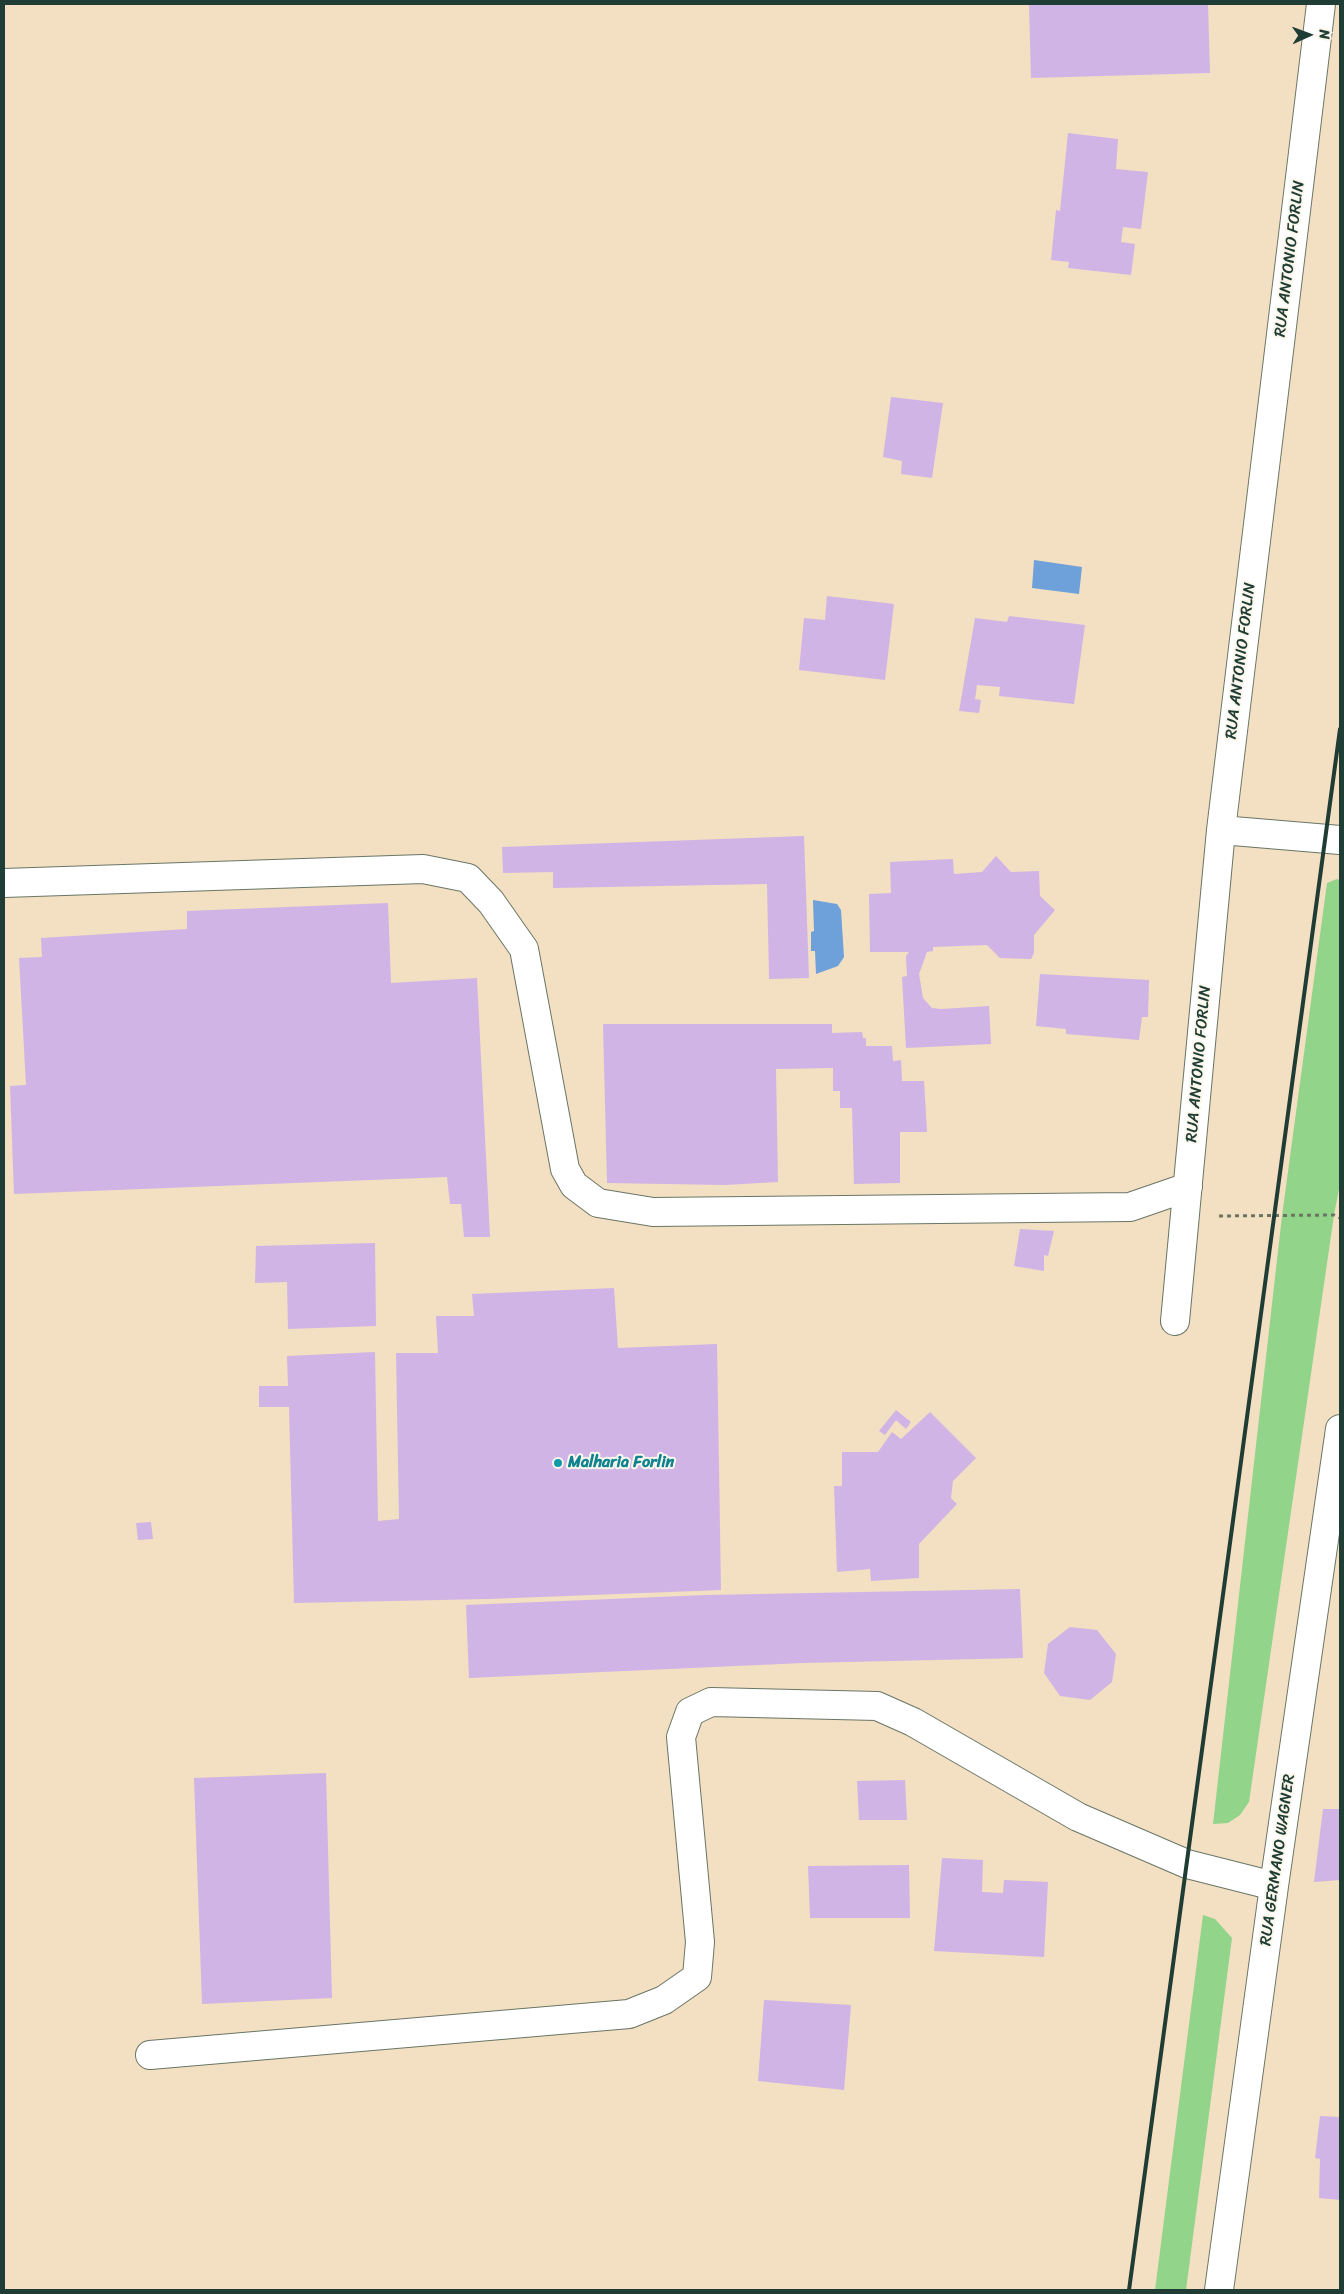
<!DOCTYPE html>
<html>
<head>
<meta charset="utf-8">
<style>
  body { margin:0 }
  #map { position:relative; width:1344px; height:2294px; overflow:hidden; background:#f3dfc2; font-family:Sriracha,sans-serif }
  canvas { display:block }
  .frame { position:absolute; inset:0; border:5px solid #1f3d34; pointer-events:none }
  .north { position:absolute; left:1284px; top:10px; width:50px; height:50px; -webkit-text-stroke:4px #fbf7ec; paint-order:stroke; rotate:88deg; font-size:14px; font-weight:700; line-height:20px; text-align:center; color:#1f3d34 }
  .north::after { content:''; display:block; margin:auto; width:18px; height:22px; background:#1f3d34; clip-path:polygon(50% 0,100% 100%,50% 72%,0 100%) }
</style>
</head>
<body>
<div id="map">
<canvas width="1344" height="2294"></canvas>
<div class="frame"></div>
<div class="north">N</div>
</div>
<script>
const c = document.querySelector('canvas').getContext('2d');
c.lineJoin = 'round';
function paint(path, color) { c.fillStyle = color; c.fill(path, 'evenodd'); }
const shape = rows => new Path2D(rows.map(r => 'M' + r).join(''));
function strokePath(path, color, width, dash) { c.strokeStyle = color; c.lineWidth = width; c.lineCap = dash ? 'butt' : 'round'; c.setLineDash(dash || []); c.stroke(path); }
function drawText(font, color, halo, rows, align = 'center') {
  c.font = font + ' Sriracha,sans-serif'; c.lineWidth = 4; c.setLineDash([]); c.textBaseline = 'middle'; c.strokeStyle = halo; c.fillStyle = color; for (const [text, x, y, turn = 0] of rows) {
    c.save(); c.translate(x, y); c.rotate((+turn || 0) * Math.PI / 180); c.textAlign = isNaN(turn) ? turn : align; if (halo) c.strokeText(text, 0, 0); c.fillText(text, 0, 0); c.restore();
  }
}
const green = shape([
  [1337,879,1340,880,1340,1184,1334,1215,1249,1802,1240,1815,1228,1823,1213,1824,1282,1216,1327,883],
  [1203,1915,1215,1919,1232,1938,1186,2290,1155,2290]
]);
const water = shape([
  [1034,560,1082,567,1079,594,1032,588],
  [813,900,837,904,841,910,844,957,838,966,816,974,815,951,811,951,811,932,814,931]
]);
const building = shape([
  [1029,4,1208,4,1210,73,1031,78],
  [1068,133,1118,139,1116,169,1148,172,1141,229,1123,227,1121,242,1135,244,1131,275,1068,268,1069,262,1051,260,1056,210,1060,211],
  [891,397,943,403,932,478,901,474,902,461,883,457],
  [827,596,894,604,885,680,799,670,804,618,825,620],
  [1009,616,1085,625,1074,704,999,696,1000,687,977,685,975,699,981,700,979,713,959,711,975,618,1007,622],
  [804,836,809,978,769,979,767,884,553,888,553,872,503,873,502,847],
  [996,856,1011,872,1039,871,1040,896,1055,910,1034,935,1034,953,1031,959,1000,958,987,945,933,947,933,951,927,952,919,974,923,998,932,1008,941,1009,989,1006,991,1044,906,1048,902,977,907,976,906,956,909,952,870,952,869,894,891,893,890,862,953,859,954,874,982,872],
  [388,903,391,983,477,978,490,1237,464,1237,461,1204,450,1204,447,1177,14,1194,10,1086,26,1085,19,958,42,957,41,938,187,929,187,911],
  [1040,974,1149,980,1148,1017,1142,1017,1139,1040,1066,1034,1066,1029,1036,1026],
  [603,1024,832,1024,832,1033,862,1032,863,1038,866,1038,866,1046,892,1046,893,1061,901,1060,902,1081,924,1081,927,1132,900,1132,900,1183,854,1184,852,1108,840,1108,840,1091,833,1091,833,1068,776,1069,778,1182,725,1185,607,1183],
  [1020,1229,1054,1231,1048,1256,1044,1255,1044,1271,1014,1266],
  [375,1243,376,1326,288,1329,287,1282,255,1283,256,1246],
  [614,1288,618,1348,717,1344,721,1590,488,1599,294,1603,289,1407,259,1407,259,1386,288,1386,287,1356,375,1352,378,1521,399,1519,396,1353,438,1353,436,1316,474,1316,472,1294],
  [896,1410,911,1422,906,1429,896,1420,885,1435,879,1431],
  [930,1412,976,1458,953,1481,951,1498,957,1504,919,1544,919,1578,871,1581,870,1569,837,1572,834,1486,842,1486,842,1452,878,1452,892,1432,901,1439],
  [151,1522,153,1539,138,1540,136,1523],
  [1020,1589,1023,1658,803,1663,469,1678,466,1605,707,1595],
  [1070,1627,1097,1630,1116,1654,1112,1682,1090,1700,1060,1696,1044,1673,1048,1644],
  [326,1773,332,1998,202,2004,194,1778],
  [905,1780,907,1820,859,1820,857,1781],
  [1323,1809,1340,1809,1340,1880,1314,1882],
  [942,1858,983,1860,982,1892,1003,1893,1004,1880,1048,1882,1044,1957,934,1951],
  [909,1865,910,1918,810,1918,808,1866],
  [764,2000,851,2005,844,2090,758,2081],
  [1320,2116,1340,2117,1340,2200,1319,2198,1320,2159,1315,2158]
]);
const path = shape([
  [1219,1216,1334,1215,1340,1218]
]);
const minor = shape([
  [1221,830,1340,840],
  [4,883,423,869,468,878,491,902,524,949,565,1169,574,1185,598,1203,653,1212,1130,1207,1188,1187],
  [1175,1321,1221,830,1321,4],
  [150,2055,629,2014,664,2000,697,1977,700,1942,681,1737,690,1712,711,1702,877,1706,913,1722,1078,1817,1187,1864,1274,1886],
  [1219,2290,1274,1886,1340,1429]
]);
const rail = shape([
  [1129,2290,1340,729]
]);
const markers = [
  [558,1463,5,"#0f9aa8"]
];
const streetNames = [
  ["RUA ANTONIO FORLIN",1290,259,-83],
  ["RUA ANTONIO FORLIN",1241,661,-83],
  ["RUA ANTONIO FORLIN",1199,1064,-85],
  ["RUA GERMANO WAGNER",1278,1860,-82]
];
const cultureNames = [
  ["Malharia Forlin",568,1463]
];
paint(green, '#93d48b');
paint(water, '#6ea0d9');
paint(building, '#d0b4e6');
strokePath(minor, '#697666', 30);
strokePath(path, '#697666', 3, [4, 4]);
strokePath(minor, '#fff', 28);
strokePath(rail, '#1f3d34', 4);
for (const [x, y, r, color] of markers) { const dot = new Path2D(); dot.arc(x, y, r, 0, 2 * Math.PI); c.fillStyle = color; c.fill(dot); strokePath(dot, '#fbf7ec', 2); }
drawText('16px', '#1f3d34', '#fbf7ec', streetNames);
drawText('bold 16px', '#0d838f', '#fbf7ec', cultureNames, 'left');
</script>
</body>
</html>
